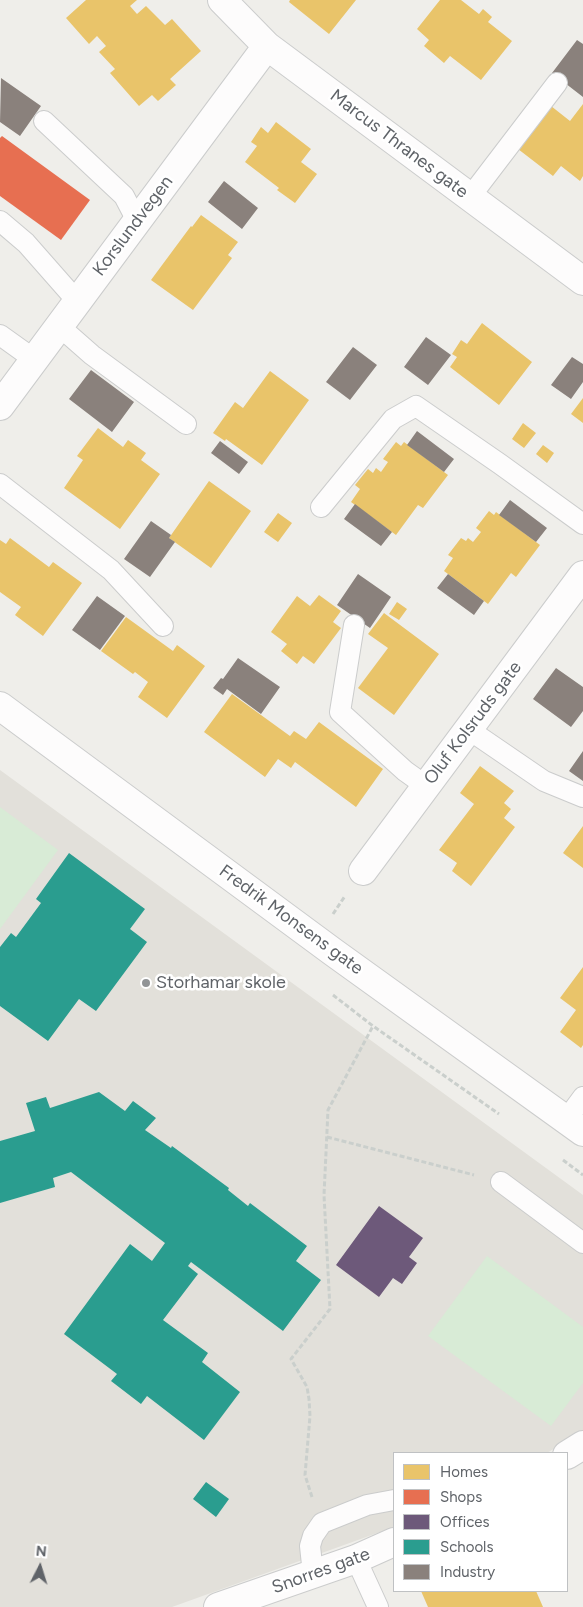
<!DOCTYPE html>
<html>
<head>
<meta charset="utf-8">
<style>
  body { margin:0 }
  #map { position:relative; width:583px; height:1607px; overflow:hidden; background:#efeeea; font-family:Figtree,sans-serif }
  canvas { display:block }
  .legend { position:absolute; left:393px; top:1452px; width:175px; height:140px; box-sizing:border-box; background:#fff; border:1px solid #bfc1c3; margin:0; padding:6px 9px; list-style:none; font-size:15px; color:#5f6368 }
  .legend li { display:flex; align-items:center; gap:10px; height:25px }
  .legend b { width:25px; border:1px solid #bfc1c3 }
  .north { position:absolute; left:15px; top:1542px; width:50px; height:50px; -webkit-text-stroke:4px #fff; paint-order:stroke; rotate:5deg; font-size:14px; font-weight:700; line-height:20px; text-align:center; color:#5f6368 }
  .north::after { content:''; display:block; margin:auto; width:18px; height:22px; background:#5f6368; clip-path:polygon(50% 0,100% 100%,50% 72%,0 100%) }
</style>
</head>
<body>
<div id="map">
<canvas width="583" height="1607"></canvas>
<ul class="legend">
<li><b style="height:14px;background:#e9c46a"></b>Homes</li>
<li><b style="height:14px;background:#e76f51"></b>Shops</li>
<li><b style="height:14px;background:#6d597a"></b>Offices</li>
<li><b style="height:14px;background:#2a9d8f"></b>Schools</li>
<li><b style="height:14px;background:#8a817c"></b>Industry</li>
</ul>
<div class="north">N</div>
</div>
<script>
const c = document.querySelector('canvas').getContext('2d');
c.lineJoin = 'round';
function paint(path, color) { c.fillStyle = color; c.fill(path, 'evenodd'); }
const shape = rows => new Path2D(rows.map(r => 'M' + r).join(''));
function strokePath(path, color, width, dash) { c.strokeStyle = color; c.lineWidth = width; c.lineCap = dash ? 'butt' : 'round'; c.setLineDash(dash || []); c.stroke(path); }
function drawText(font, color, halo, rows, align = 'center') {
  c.font = font + ' Figtree,sans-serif'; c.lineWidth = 5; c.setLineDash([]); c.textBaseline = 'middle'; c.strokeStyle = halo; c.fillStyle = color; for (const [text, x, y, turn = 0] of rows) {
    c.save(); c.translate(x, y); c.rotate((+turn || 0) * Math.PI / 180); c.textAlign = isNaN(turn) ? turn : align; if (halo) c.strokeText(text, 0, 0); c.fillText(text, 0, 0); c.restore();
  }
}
const education = shape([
  [0,770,583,1195,583,1431,547,1453,394,1453,394,1527,172,1607,0,1607]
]);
const green = shape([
  [0,807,58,850,0,929],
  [487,1256,583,1327,583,1383,551,1426,428,1336]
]);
const homes = shape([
  [86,0,137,0,130,6,137,14,146,6,165,25,172,19,201,51,170,79,176,85,158,101,152,95,139,106,110,73,115,69,99,52,106,46,97,36,89,44,66,18],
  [290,0,356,0,329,34,289,2],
  [440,0,461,0,479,14,483,9,492,17,488,22,512,41,481,80,450,56,444,63,424,46,429,40,417,29],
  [583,104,583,176,580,181,561,166,553,176,518,149,551,106,570,121],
  [276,122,311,149,301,162,317,174,295,203,277,190,279,188,245,162,257,146,251,142,261,127,268,133],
  [201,215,238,242,228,255,232,258,193,310,151,280,191,226,192,227],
  [482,323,532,362,499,405,450,367,457,357,452,354,461,340,467,344],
  [270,371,309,400,262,465,226,439,225,441,213,433,235,402,243,408],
  [583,398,583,423,571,414],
  [523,423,536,433,524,448,512,439],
  [98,428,123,447,128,440,146,453,141,460,160,474,120,529,64,488,83,460,77,456],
  [396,442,401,446,404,442,448,475,423,508,418,505,396,535,351,502,360,489,355,485,368,469,373,473,376,468,381,472,388,462,383,459],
  [543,445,554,453,547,463,536,454],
  [209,481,251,511,211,568,169,538],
  [489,511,494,515,496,512,540,545,516,577,511,573,488,604,444,571,453,558,448,555,461,538,466,541,468,538,473,542,481,532,476,528],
  [278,513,292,523,278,542,264,532],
  [10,538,49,567,53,562,82,583,43,636,15,615,21,607,0,592,0,540,6,544],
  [319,595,341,611,333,622,341,628,314,664,303,656,297,664,281,651,287,644,271,632,297,596,310,606],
  [397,602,407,609,399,620,389,614],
  [384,613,439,654,394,715,358,688,388,648,368,634],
  [126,617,173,651,177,645,205,666,167,718,138,697,148,682,135,672,133,674,101,651],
  [232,694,290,736,294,731,306,739,319,722,383,769,356,807,295,762,291,768,278,759,265,777,204,732],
  [480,766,514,791,504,803,511,809,504,818,515,827,471,886,452,871,457,863,439,850,474,804,460,793],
  [583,826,583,868,563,853],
  [583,967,583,1045,581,1048,560,1032,576,1010,560,998],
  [421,1591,536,1591,543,1607,428,1607]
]);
const shops = shape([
  [2,136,90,200,61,240,0,196,0,138]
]);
const offices = shape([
  [379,1206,423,1238,409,1257,417,1263,402,1284,393,1278,379,1297,336,1265]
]);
const schools = shape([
  [69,853,145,909,130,929,147,942,96,1011,79,999,48,1041,0,1006,0,947,11,933,16,937,41,903,36,899],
  [99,1092,125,1111,133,1101,156,1118,145,1130,171,1148,172,1146,229,1188,228,1190,248,1206,250,1203,307,1246,296,1261,321,1280,283,1331,191,1262,188,1266,198,1274,163,1320,208,1353,202,1362,240,1392,204,1440,147,1396,141,1404,111,1381,117,1374,64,1334,130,1244,152,1261,165,1243,71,1172,53,1178,55,1187,0,1203,0,1141,35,1131,26,1103,46,1097,50,1108],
  [206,1482,229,1499,216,1517,193,1499]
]);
const industry = shape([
  [577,40,583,44,583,97,552,73],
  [1,78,41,106,20,136,0,122],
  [224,181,258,208,242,229,208,202],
  [426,337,451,355,428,385,404,367],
  [353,347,377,365,350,400,326,382],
  [572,357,583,364,583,382,571,399,551,385],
  [91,370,134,402,112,432,69,399],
  [417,431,454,459,444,472,407,445],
  [220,441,248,462,239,474,211,453],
  [510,500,547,528,536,542,499,515],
  [355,504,392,532,381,546,344,519],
  [151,521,171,535,169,538,175,542,150,577,124,559],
  [358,574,391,597,370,628,337,605],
  [448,574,484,601,474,615,437,588],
  [97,596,125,616,100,650,72,630],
  [238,658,280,687,261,714,227,689,223,695,213,688,221,678,223,679],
  [556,668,583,687,583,711,571,727,533,699],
  [583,751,583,781,569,771]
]);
const path = shape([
  [333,914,345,896],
  [333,995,373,1026,499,1114],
  [327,1137,474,1175],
  [563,1160,583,1175],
  [312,1497,305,1475,310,1416,309,1399,307,1387,291,1359,330,1309,324,1195,328,1110,373,1026]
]);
const service = shape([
  [44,121,124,196,137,221],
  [470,197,557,83],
  [0,221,26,243,77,301],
  [59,326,92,355,186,424],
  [0,335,35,360],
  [0,484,111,570,163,626],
  [321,507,393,419,416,406,500,464,583,524],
  [354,625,340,712,405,771,426,786],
  [468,729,544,781,583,797],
  [566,1120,583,1097],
  [501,1182,583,1243],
  [356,1559,378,1607],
  [313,1574,310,1546,313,1536,322,1523,367,1505,394,1500]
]);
const minor = shape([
  [222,0,267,46,583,281],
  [0,406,267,46],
  [0,706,333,952,583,1132],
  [363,871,583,575],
  [567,1455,583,1445],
  [218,1607,356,1559,394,1542]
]);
const markers = [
  [146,983,5,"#919496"]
];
const streetNames = [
  ["Marcus Thranes gate",399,144,37],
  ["Korslundvegen",133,226,-53],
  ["Oluf Kolsruds gate",473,723,-53],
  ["Fredrik Monsens gate",291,920,36],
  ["Snorres gate",321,1571,-20]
];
const poiNames = [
  ["Storhamar skole",156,983]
];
paint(education, '#e2e0da');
paint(green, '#d8ebd6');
paint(homes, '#e9c46a');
paint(shops, '#e76f51');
paint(offices, '#6d597a');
paint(schools, '#2a9d8f');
paint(industry, '#8a817c');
strokePath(service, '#cbcccc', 22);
strokePath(minor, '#cbcccc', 30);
strokePath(path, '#cacfcc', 3, [5, 2.5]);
strokePath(service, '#fdfcfc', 20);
strokePath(minor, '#fdfcfc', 28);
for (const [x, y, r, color] of markers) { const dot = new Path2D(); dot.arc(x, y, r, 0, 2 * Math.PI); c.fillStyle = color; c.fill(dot); strokePath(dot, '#fff', 2); }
drawText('18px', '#5f6368', '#fff', streetNames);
drawText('18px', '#5f6368', '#fff', poiNames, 'left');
</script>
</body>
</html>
